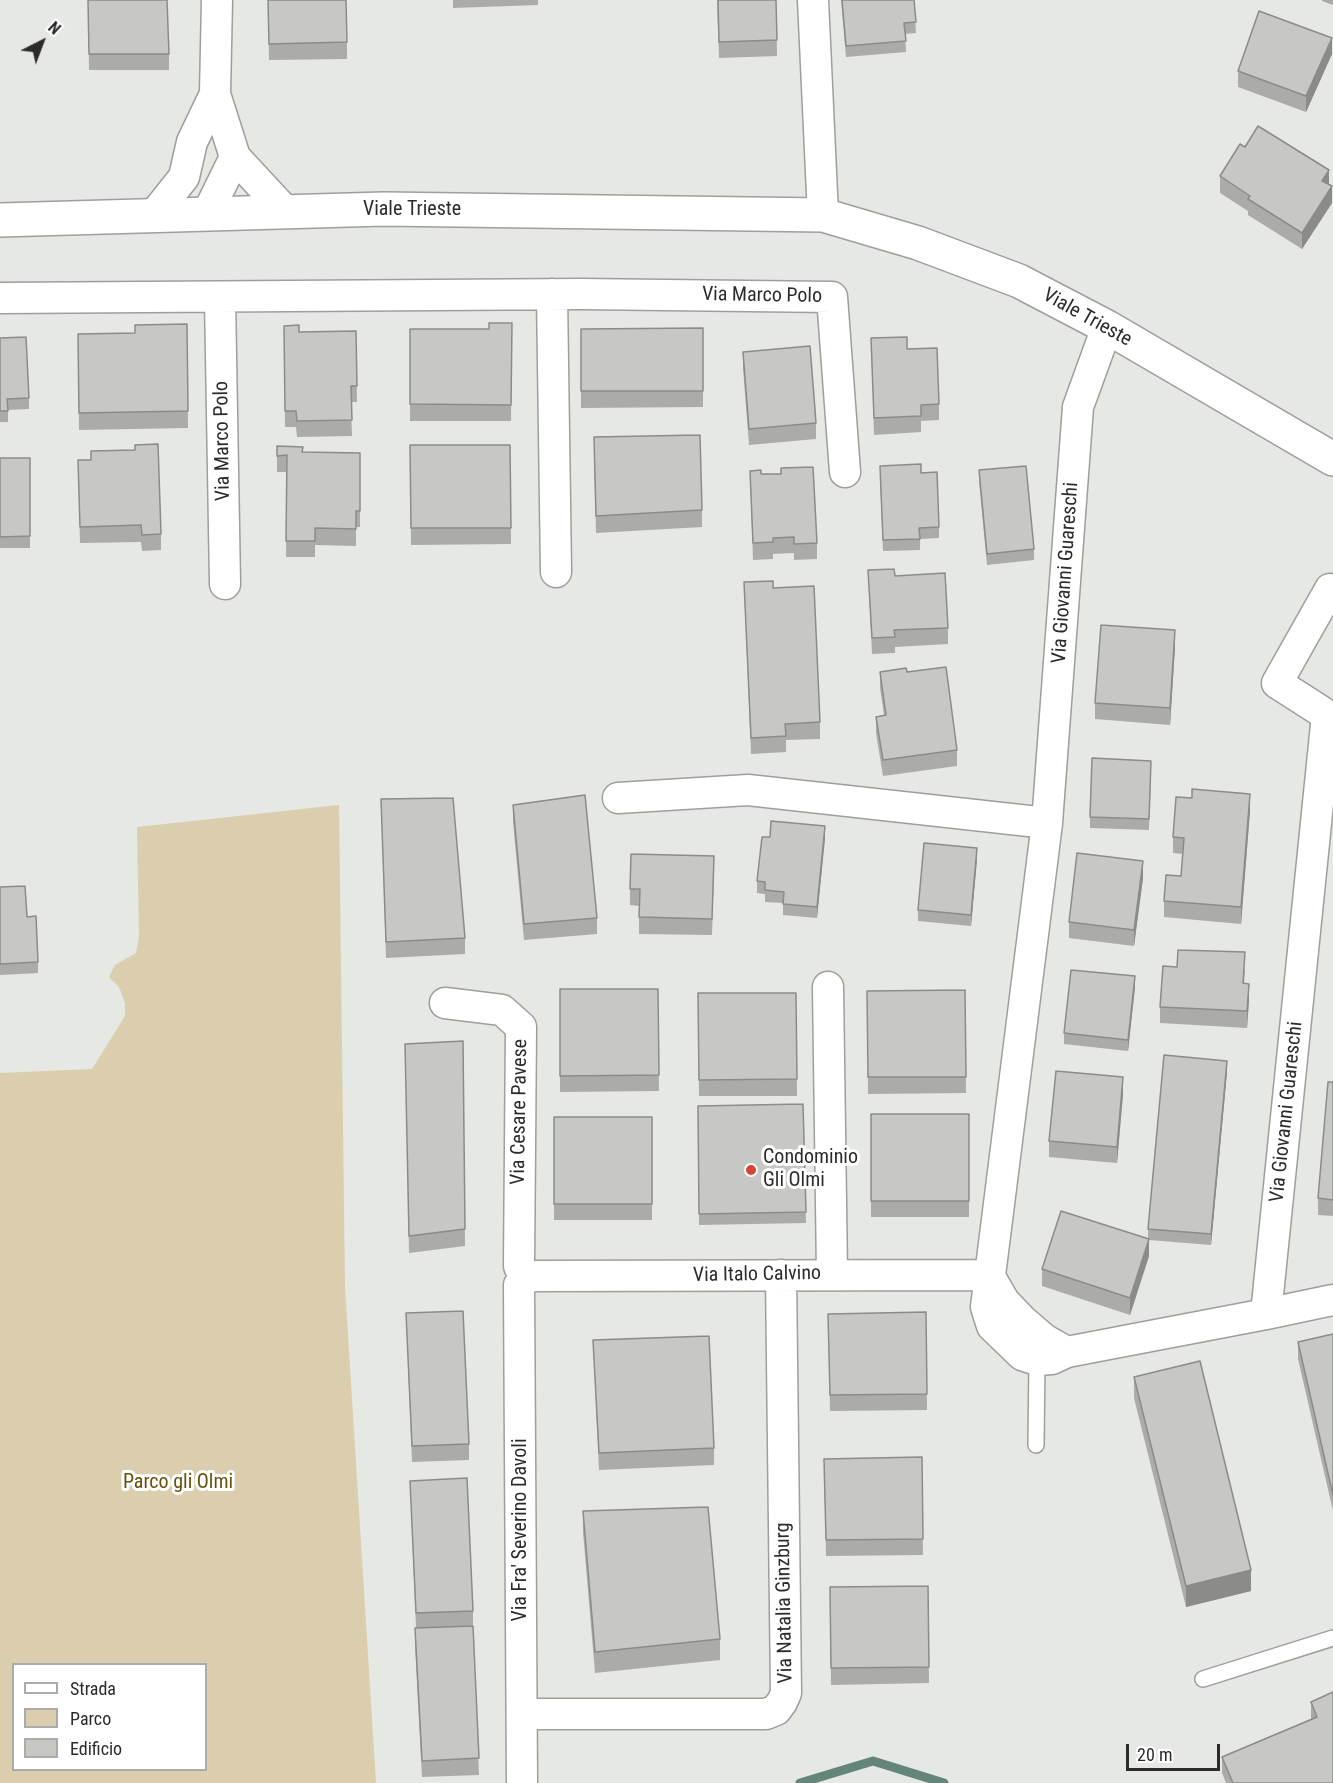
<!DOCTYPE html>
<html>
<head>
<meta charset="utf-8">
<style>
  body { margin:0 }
  #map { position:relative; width:1333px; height:1783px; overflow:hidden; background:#e5e8e3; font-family:"Roboto Condensed",sans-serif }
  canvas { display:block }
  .legend { position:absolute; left:12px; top:1663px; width:195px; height:108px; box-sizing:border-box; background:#fff; border:2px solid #aaabaa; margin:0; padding:8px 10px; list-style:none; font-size:18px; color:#2b2c2a }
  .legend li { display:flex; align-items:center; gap:12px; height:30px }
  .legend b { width:30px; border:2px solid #aaabaa }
  .north { position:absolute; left:12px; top:12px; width:60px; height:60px; -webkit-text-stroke:4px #fff; paint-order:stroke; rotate:42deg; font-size:16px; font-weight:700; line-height:24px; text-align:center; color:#2b2c2a }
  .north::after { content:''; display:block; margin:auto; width:21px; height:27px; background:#2b2c2a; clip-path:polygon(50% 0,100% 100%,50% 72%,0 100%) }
  .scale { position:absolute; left:1126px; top:1744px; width:94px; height:27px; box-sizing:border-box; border:3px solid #2b2c2a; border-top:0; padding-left:8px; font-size:18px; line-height:21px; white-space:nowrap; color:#2b2c2a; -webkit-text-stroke:4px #fff; paint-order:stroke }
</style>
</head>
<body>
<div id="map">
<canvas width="1333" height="1783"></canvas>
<ul class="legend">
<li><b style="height:8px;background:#fff"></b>Strada</li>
<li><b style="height:16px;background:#daceaf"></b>Parco</li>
<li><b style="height:16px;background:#c7c8c3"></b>Edificio</li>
</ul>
<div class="north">N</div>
<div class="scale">20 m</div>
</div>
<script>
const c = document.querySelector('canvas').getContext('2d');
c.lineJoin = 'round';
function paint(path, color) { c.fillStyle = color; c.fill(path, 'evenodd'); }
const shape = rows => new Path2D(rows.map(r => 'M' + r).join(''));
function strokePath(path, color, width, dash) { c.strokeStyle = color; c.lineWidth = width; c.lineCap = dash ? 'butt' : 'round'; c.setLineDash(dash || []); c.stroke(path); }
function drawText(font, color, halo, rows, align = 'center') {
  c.font = font + ' "Roboto Condensed",sans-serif'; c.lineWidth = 6; c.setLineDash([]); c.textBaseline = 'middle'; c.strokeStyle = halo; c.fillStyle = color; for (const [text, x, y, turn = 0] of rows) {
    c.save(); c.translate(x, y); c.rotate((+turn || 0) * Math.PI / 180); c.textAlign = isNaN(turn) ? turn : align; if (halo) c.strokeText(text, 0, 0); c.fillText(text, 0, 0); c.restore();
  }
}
const green = shape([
  [339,805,345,1287,376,1783,0,1783,0,1073,92,1069,125,1016,125,1003,119,987,109,977,115,965,136,953,139,937,137,827],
  [206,1664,206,1770,14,1770,14,1664]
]);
const stream = shape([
  [800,1783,873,1761,944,1783]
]);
const lane = shape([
  [1036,1445,1037,1360],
  [1203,1679,1333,1638]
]);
const street = shape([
  [217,0,215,94,235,157,286,212],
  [813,0,823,215],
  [207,214,235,157],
  [153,216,184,177,192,142,215,94],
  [552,294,556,572],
  [0,298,581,294,832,297,845,472],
  [220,298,225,584],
  [1107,327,1078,407,1047,823,986,1307,992,1326,1022,1355,1037,1360,1052,1359,1067,1352,1266,1314,1327,715,1333,719],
  [1327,715,1277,683,1330,589],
  [618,798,748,790,1047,823],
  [828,987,832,1274],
  [445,1003,502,1010,521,1027,519,1266,525,1278],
  [989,1275,1004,1301,1023,1321,1044,1339,1067,1352],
  [525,1278,536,1276,989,1275],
  [1266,1314,1333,1300],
  [523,1714,766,1714,776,1710,782,1702,786,1693,781,1275],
  [522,1783,519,1285,525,1278]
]);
const secondary = shape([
  [0,220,384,209,823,215,918,243,1019,281,1107,327,1333,459]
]);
const wall = shape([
  [88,0,169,54,169,70,89,70],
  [268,0,347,42,347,59,269,60],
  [453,0,538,0,538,5,453,8],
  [717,0,776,0,777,56,719,58],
  [841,0,914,0,916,33,905,34,906,52,846,57],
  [1322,0,1333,0,1333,5,1322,1],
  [1332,54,1306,112,1238,87,1238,71],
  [1245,147,1329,184,1332,203,1302,249,1248,215,1248,211,1220,193,1220,176],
  [512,323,511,421,410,421,410,329,489,329],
  [187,324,188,428,79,430,78,334,135,333],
  [284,326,299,332,356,331,357,402,351,402,352,436,297,437,296,427,285,427],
  [703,328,703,407,581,408,581,329],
  [0,338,29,398,29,409,8,410,8,422,0,422],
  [871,338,907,349,939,404,939,420,921,421,921,432,874,435],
  [743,352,816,423,816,439,749,445,743,368],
  [410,445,510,445,511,544,411,545],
  [277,446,303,452,360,453,360,527,356,527,356,546,315,545,315,557,286,557,287,472,277,472],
  [594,454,702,510,702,527,596,533],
  [0,458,30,458,30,548,0,548],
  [78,460,161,534,161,550,142,551,141,542,80,543],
  [979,470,1034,549,1034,560,987,565,979,481],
  [750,471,761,474,817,543,817,559,794,560,794,553,773,554,773,559,753,560],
  [921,473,939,527,939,538,920,539,920,550,883,551,880,477],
  [868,570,895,576,948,628,948,644,895,647,895,653,872,654],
  [744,582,773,588,820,722,820,739,786,740,786,752,751,754],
  [1175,647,1170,725,1095,719,1095,703],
  [880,672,907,672,957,750,957,766,883,776,876,733,876,717,884,715,880,688],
  [1151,772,1149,830,1090,828,1090,817],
  [381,799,465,938,465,954,386,958],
  [513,805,597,918,597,934,524,940,513,822],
  [1250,811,1241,924,1164,917,1164,901,1181,876,1183,854,1173,853,1173,837],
  [825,838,817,918,783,915,783,903,765,902,765,894,757,893,757,881],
  [977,859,971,926,918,921,918,910],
  [714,872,712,935,639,934,639,906,630,905,630,889],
  [1143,878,1134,946,1069,938,1069,922],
  [0,887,27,917,38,962,38,973,0,975],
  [1245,969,1244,983,1249,1000,1247,1028,1160,1023,1160,1007],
  [1135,987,1128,1051,1064,1044,1064,1033],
  [560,989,658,989,659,1091,560,1092],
  [965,990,966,1093,868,1094,867,991],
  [698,993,796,993,797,1096,699,1096],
  [463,1041,465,1246,409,1253,405,1044],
  [1227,1072,1211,1245,1149,1240,1149,1256,1130,1315,1042,1286,1042,1269,1148,1239,1148,1229],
  [1333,1082,1333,1216,1318,1215,1318,1198],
  [1123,1094,1117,1163,1049,1157,1049,1141],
  [803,1104,806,1223,699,1225,698,1106],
  [871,1114,969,1114,969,1217,871,1217],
  [554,1117,652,1117,652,1220,554,1220],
  [926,1312,927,1410,830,1411,828,1314],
  [406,1313,469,1444,469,1460,412,1462],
  [1333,1334,1333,1511,1298,1359,1298,1342],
  [593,1340,714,1448,714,1465,599,1470],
  [1134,1377,1251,1591,1186,1607,1134,1398],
  [922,1457,923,1555,826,1556,824,1459],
  [410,1481,473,1611,473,1627,479,1775,422,1777,415,1645,416,1628],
  [583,1511,720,1639,720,1660,595,1673,583,1532],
  [928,1586,929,1683,831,1685,830,1587],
  [1333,1692,1333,1783,1226,1783,1222,1773,1222,1757,1311,1719,1311,1702]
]);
const shadedWall = shape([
  [1332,38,1332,54,1306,112,1306,96],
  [1329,170,1329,186,1322,181],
  [1332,186,1332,203,1302,249,1302,233],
  [1175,630,1175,647,1170,725,1170,708],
  [1250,794,1250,811,1241,924,1241,907],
  [825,826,825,838,817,918,817,907],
  [977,848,977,859,971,926,971,915],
  [1143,861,1143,878,1134,946,1134,930],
  [1135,976,1135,987,1128,1051,1128,1040],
  [1249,984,1249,1000,1247,1028,1247,1011],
  [1227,1061,1227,1072,1211,1245,1211,1234],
  [1123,1077,1123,1094,1117,1163,1117,1147],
  [1149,1239,1149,1256,1130,1315,1130,1298],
  [1251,1570,1251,1591,1186,1607,1186,1586]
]);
const building = shape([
  [88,0,167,0,169,54,89,54,88,0],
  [268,0,346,0,347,42,269,44,268,0],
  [718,0,776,0,777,40,719,42,718,0],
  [842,0,914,0,916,22,904,23,906,41,846,46,842,0],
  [1259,11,1332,38,1306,96,1238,71,1259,11],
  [1258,126,1329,170,1322,181,1332,186,1302,233,1248,199,1250,196,1220,176,1240,144,1245,147,1258,126],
  [489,323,512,323,511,405,410,404,410,329,489,329,489,323],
  [187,324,188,411,79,413,78,334,135,333,135,325,187,324],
  [299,325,299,332,356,331,357,386,351,386,352,420,297,421,296,411,285,411,284,326,299,325],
  [703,328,703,391,581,391,581,329,703,328],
  [26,337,29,398,7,399,8,411,0,411,0,338,26,337],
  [907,337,907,349,937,348,939,404,921,405,921,416,874,418,871,338,907,337],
  [810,346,816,423,749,429,743,352,810,346],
  [700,435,702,510,596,516,594,437,700,435],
  [158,444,161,534,142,535,141,525,80,527,78,460,91,460,91,451,135,450,135,445,158,444],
  [410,445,510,445,511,528,411,528,410,445],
  [277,446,303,447,302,452,360,453,360,511,356,511,356,529,315,528,315,541,286,541,287,455,277,456,277,446],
  [0,458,30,458,30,536,0,537,0,458],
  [921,464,921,473,937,472,939,527,919,528,920,539,883,540,880,466,921,464],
  [1026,466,1034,549,987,554,979,470,1026,466],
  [813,467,817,543,794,544,794,537,773,538,773,542,753,543,750,471,761,470,761,474,781,474,781,468,813,467],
  [894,569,895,576,945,573,948,628,894,630,895,637,872,638,868,570,894,569],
  [773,581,773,588,814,586,820,722,785,724,786,736,751,738,744,582,773,581],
  [1101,625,1175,630,1170,708,1095,703,1101,625],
  [946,667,957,750,883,760,876,717,886,715,880,672,906,668,907,672,946,667],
  [1092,758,1151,761,1149,819,1090,817,1092,758],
  [1192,789,1250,794,1241,907,1164,901,1166,875,1181,876,1184,838,1173,837,1176,797,1192,798,1192,789],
  [585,795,597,918,524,924,513,805,585,795],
  [453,798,465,938,386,942,381,799,453,798],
  [771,821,825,826,817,907,783,904,784,892,765,890,765,882,757,881,762,837,770,837,771,821],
  [924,843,977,848,971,915,918,910,924,843],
  [1077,853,1143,861,1134,930,1069,922,1077,853],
  [631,854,714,856,712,919,639,917,640,889,630,889,631,854],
  [25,886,27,917,36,916,38,962,0,964,0,887,25,886],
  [1178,950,1245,952,1243,983,1249,984,1247,1011,1160,1007,1163,966,1177,967,1178,950],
  [1071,970,1135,976,1128,1040,1064,1033,1071,970],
  [560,989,658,989,659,1075,560,1076,560,989],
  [965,990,966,1077,868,1077,867,991,965,990],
  [698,993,796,993,797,1079,699,1080,698,993],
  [463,1041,465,1229,409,1236,405,1044,463,1041],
  [1164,1055,1227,1061,1211,1234,1148,1229,1164,1055],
  [1056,1071,1123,1077,1117,1147,1049,1141,1056,1071],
  [1328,1082,1333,1082,1333,1200,1318,1198,1328,1082],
  [803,1104,806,1212,699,1214,698,1106,803,1104],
  [871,1114,969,1114,969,1201,871,1201,871,1114],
  [554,1117,652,1117,652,1204,554,1204,554,1117],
  [1061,1211,1149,1239,1130,1298,1042,1269,1061,1211],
  [463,1311,469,1444,412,1446,406,1313,463,1311],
  [926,1312,927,1394,830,1395,828,1314,926,1312],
  [1333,1334,1333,1495,1298,1342,1333,1334],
  [709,1336,714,1448,599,1453,593,1340,709,1336],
  [1200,1361,1251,1570,1186,1586,1134,1377,1200,1361],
  [922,1457,923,1539,826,1540,824,1459,922,1457],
  [467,1478,473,1611,416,1613,410,1481,467,1478],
  [708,1507,720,1639,595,1652,583,1511,708,1507],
  [928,1586,929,1667,831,1668,830,1587,928,1586],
  [473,1626,479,1758,422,1761,415,1628,473,1626],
  [1333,1692,1333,1783,1233,1783,1222,1757,1317,1717,1311,1702,1333,1692]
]);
const markers = [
  [751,1170,6,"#d34639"]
];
const streetNames = [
  ["Viale Trieste",412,210],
  ["Via Marco Polo",762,296,1],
  ["Viale Trieste",1087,318,29],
  ["Via Marco Polo",223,441,-91],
  ["Via Giovanni Guareschi",1066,573,-86],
  ["Via Cesare Pavese",520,1112,-89],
  ["Via Giovanni Guareschi",1287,1112,-84],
  ["Via Italo Calvino",757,1275,-1],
  ["Via Fra' Severino Davoli",521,1530,-90],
  ["Via Natalia Ginzburg",785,1603,-91]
];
const poiNames = [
  ["Condominio",763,1158],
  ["Gli Olmi",763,1181]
];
const parkNames = [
  ["Parco gli Olmi",178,1483]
];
paint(green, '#daceaf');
strokePath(stream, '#64867a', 9);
strokePath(lane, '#9d9f9b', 18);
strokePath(street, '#9d9f9b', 33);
strokePath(secondary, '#9d9f9b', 36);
strokePath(lane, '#fff', 15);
strokePath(street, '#fff', 30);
strokePath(secondary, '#fff', 33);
paint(wall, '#abaca8');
paint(shadedWall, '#8b8c88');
paint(building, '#c7c8c3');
strokePath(building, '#8b8c88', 1.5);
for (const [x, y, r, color] of markers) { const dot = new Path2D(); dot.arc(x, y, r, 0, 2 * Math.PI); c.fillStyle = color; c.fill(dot); strokePath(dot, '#fff', 2); }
drawText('20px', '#2b2c2a', '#fff', streetNames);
drawText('20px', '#2b2c2a', '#fff', poiNames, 'left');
drawText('20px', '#66500a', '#fff', parkNames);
</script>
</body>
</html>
